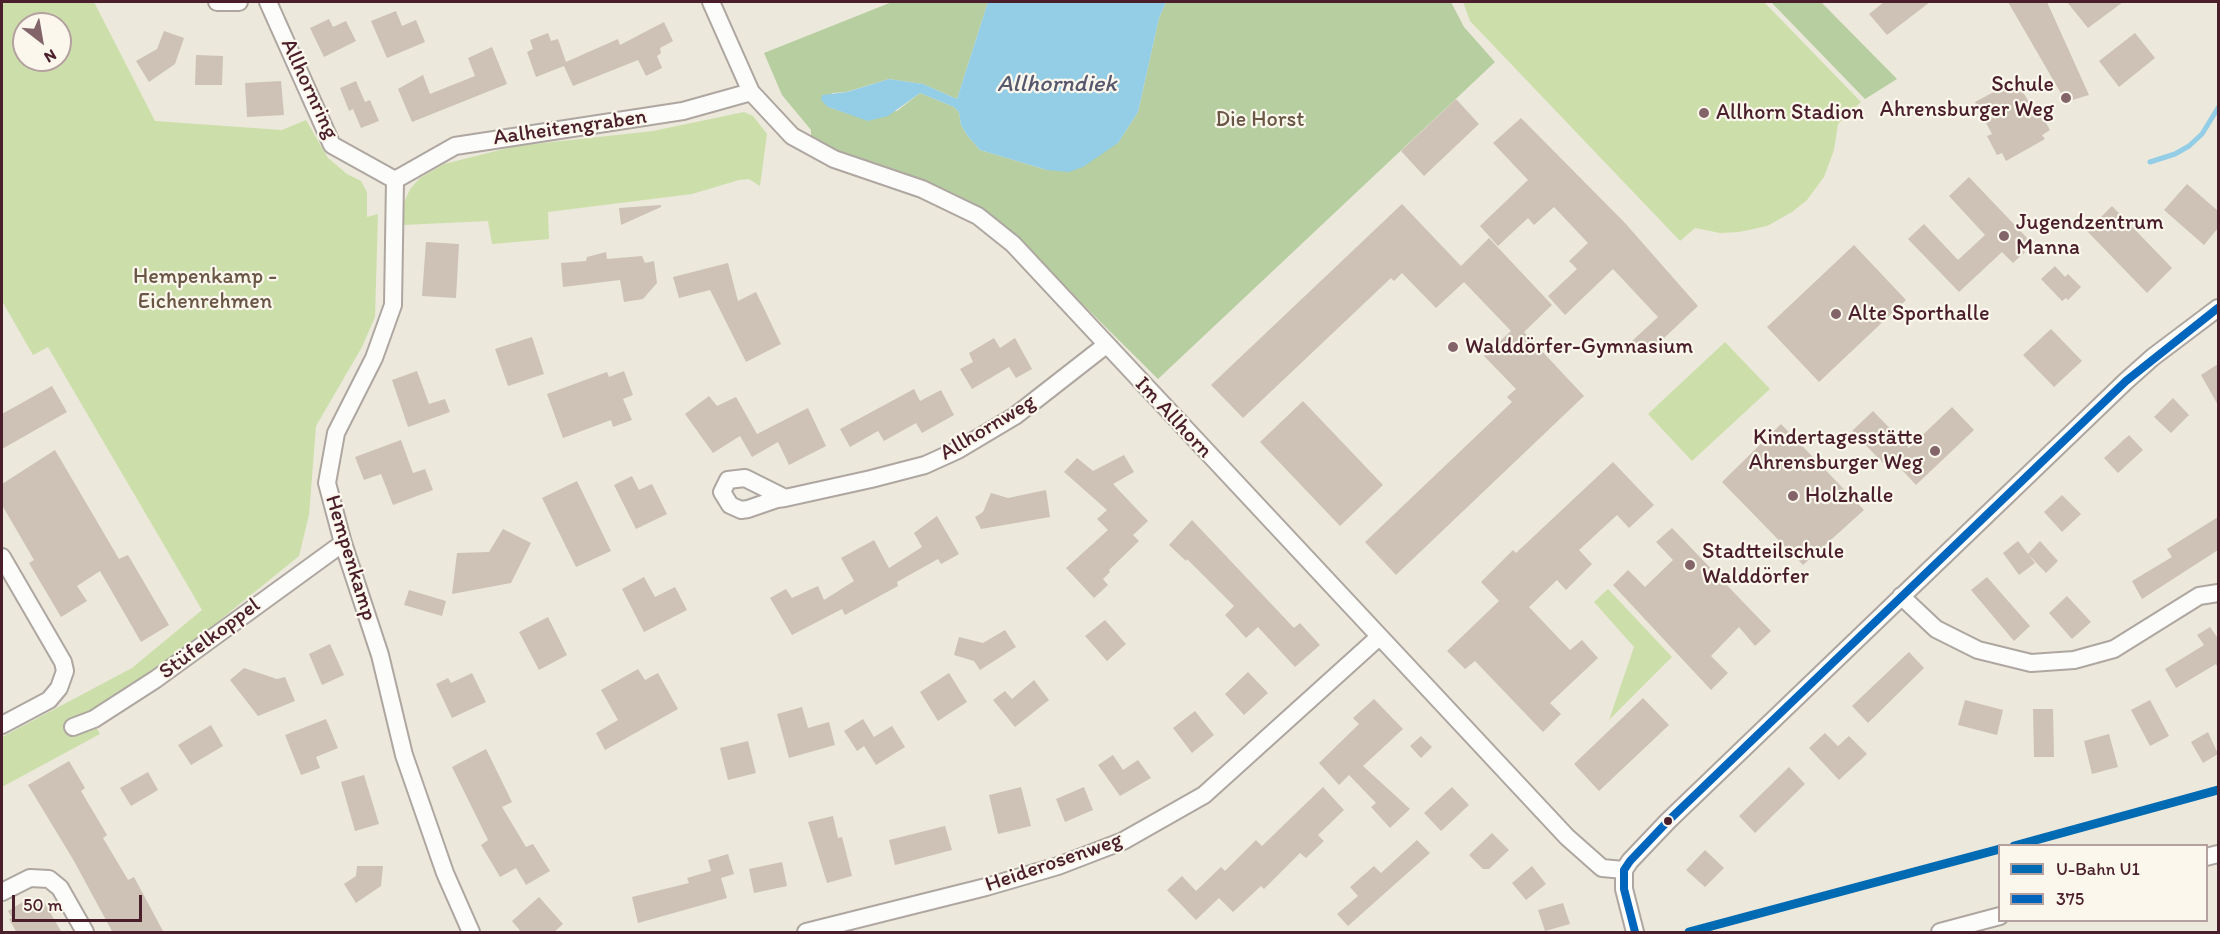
<!DOCTYPE html>
<html>
<head>
<meta charset="utf-8">
<style>
  body { margin:0 }
  #map { position:relative; width:2220px; height:934px; overflow:hidden; background:#ece8db; font-family:Itim,sans-serif }
  canvas { display:block }
  .frame { position:absolute; inset:0; border:3px solid #4a1f2b; pointer-events:none }
  .legend { position:absolute; left:1998px; top:844px; width:210px; height:78px; box-sizing:border-box; background:#fbf7ec; border:2px solid #b4a19f; margin:0; padding:8px 10px; list-style:none; font-size:18px; color:#4a1f2b }
  .legend li { display:flex; align-items:center; gap:12px; height:30px }
  .legend b { width:30px; border:2px solid #b4a19f }
  .north { position:absolute; left:12px; top:12px; width:60px; height:60px; box-sizing:border-box; background:#fbf7ec; border:2px solid #b4a19f; border-radius:50%; rotate:149deg; font-size:16px; font-weight:700; line-height:24px; text-align:center; color:#4a1f2b }
  .north::after { content:''; display:block; margin:auto; width:21px; height:27px; background:#836569; clip-path:polygon(50% 0,100% 100%,50% 72%,0 100%) }
  .scale { position:absolute; left:12px; top:895px; width:130px; height:27px; box-sizing:border-box; border:3px solid #4a1f2b; border-top:0; padding-left:8px; font-size:18px; line-height:21px; white-space:nowrap; color:#4a1f2b; -webkit-text-stroke:4px #fbf7ec; paint-order:stroke }
</style>
</head>
<body>
<div id="map">
<canvas width="2220" height="934"></canvas>
<div class="frame"></div>
<ul class="legend">
<li><b style="height:8px;background:#006ab3"></b>U-Bahn U1</li>
<li><b style="height:8px;background:#0065bd"></b>375</li>
</ul>
<div class="north">N</div>
<div class="scale">50 m</div>
</div>
<script>
const c = document.querySelector('canvas').getContext('2d');
c.lineJoin = 'round';
function paint(path, color) { c.fillStyle = color; c.fill(path, 'evenodd'); }
const shape = rows => new Path2D(rows.map(r => 'M' + r).join(''));
function strokePath(path, color, width, dash) { c.strokeStyle = color; c.lineWidth = width; c.lineCap = dash ? 'butt' : 'round'; c.setLineDash(dash || []); c.stroke(path); }
function drawText(font, color, halo, rows, align = 'center') {
  c.font = font + ' Itim,sans-serif'; c.lineWidth = 4.5; c.setLineDash([]); c.textBaseline = 'middle'; c.strokeStyle = halo; c.fillStyle = color; for (const [text, x, y, turn = 0] of rows) {
    c.save(); c.translate(x, y); c.rotate((+turn || 0) * Math.PI / 180); c.textAlign = isNaN(turn) ? turn : align; if (halo) c.strokeText(text, 0, 0); c.fillText(text, 0, 0); c.restore();
  }
}
const green = shape([
  [2,2,94,2,155,121,282,130,306,120,328,158,347,174,361,181,367,192,367,217,378,214,375,317,362,347,316,426,309,515,299,556,157,671,89,714,100,734,2,787,2,737,132,668,202,610,48,347,33,355,2,301],
  [24,24,60,24,60,60,24,60],
  [1463,2,1764,2,1861,102,1838,124,1834,150,1824,177,1807,200,1792,212,1767,226,1739,232,1720,233,1695,228,1680,241,1470,21],
  [744,112,753,116,767,134,760,186,749,179,739,180,692,194,548,212,549,239,492,244,488,221,403,225,403,205,410,189,420,178,444,164,516,146,653,131],
  [1725,342,1770,389,1692,461,1648,414],
  [1608,589,1672,657,1609,720,1634,647,1594,602]
]);
const forest = shape([
  [892,2,988,2,957,99,923,84,889,79,846,92,832,93,828,107,852,115,897,111,920,93,954,107,959,112,961,125,967,135,980,150,1047,170,1118,143,1138,112,1159,18,1166,2,1451,2,1464,27,1495,62,1158,379,1001,223,979,208,829,151,811,140,811,130,782,95,764,53],
  [1771,2,1821,2,1897,79,1865,99]
]);
const water = shape([
  [988,2,1166,2,1159,18,1138,112,1118,143,1083,167,1069,172,1047,170,980,150,967,135,961,125,959,112,954,107,920,93,888,116,868,121,828,107,821,100,822,95,847,92,889,79,923,84,957,99]
]);
const stream = shape([
  [2150,162,2175,154,2189,146,2202,134,2218,108]
]);
const building = shape([
  [1884,2,1930,2,1887,35,1869,14],
  [2008,2,2047,2,2089,95,2066,102],
  [2067,2,2123,2,2088,28],
  [396,11,402,26,416,20,425,42,387,58,371,21],
  [329,19,333,27,346,21,356,41,324,57,310,28],
  [664,22,673,41,660,48,661,53,657,56,662,68,646,76,638,60,573,86,564,66,536,77,527,52,533,49,530,40,548,33,551,41,558,39,566,62,618,39,620,45],
  [164,31,184,38,175,64,149,82,136,61,157,49],
  [2135,33,2155,58,2119,87,2099,61],
  [492,47,507,84,412,122,398,89,423,75,430,94,475,76,468,58],
  [196,55,223,56,222,85,195,85],
  [2016,80,2034,111,2038,109,2050,130,2042,135,2045,139,2006,161,2002,153,1997,155,1987,136,1992,134,1975,102],
  [281,81,284,115,247,117,245,83],
  [356,81,365,102,370,100,379,121,361,128,353,109,349,111,340,88],
  [1456,99,1479,124,1424,176,1401,151],
  [1521,118,1625,223,1698,306,1646,355,1632,341,1658,317,1613,269,1565,315,1548,296,1577,269,1569,261,1588,243,1554,207,1534,225,1528,218,1498,246,1480,226,1528,180,1493,143],
  [1969,177,2028,239,2019,246,2025,252,2013,263,2002,252,1959,292,1908,239,1924,224,1958,260,1985,235,1949,196],
  [2187,184,2218,211,2218,228,2204,245,2164,210],
  [1402,204,1461,266,1489,238,1552,305,1524,332,1584,396,1396,575,1365,542,1512,402,1507,397,1516,389,1484,356,1511,331,1464,282,1436,308,1402,273,1394,281,1391,278,1243,418,1211,385],
  [661,205,661,207,621,225,619,208],
  [2112,206,2172,268,2147,293,2087,231],
  [426,242,459,244,456,298,422,296],
  [1854,245,1906,300,1819,382,1767,327],
  [606,252,607,259,642,256,645,263,654,261,657,283,643,299,624,302,620,280,563,287,561,263,586,261,587,257],
  [728,263,738,301,756,292,781,344,746,362,710,290,679,298,673,277],
  [2055,266,2065,277,2068,274,2081,287,2068,300,2066,298,2062,301,2041,279],
  [2051,329,2082,361,2054,387,2023,355],
  [532,337,544,374,508,386,495,349],
  [994,338,1000,348,1015,338,1032,369,1016,378,1009,367,972,389,960,369,973,362,969,353],
  [2218,364,2218,405,2201,375],
  [417,371,429,404,445,399,450,412,408,427,392,380],
  [624,371,633,395,623,399,632,420,613,427,611,420,563,438,547,394,607,372,609,377],
  [52,386,67,412,2,449,2,414],
  [914,389,920,401,941,390,954,415,922,433,916,423,884,441,878,431,850,447,840,429],
  [709,396,717,406,736,397,757,434,808,408,826,446,789,465,778,442,752,457,740,436,713,453,685,414],
  [2173,398,2189,415,2171,433,2154,417],
  [1303,401,1383,485,1340,526,1260,442],
  [1952,407,1974,430,1916,485,1890,457,1883,463,1852,431,1873,411,1909,448],
  [1781,424,1864,510,1803,565,1722,482],
  [2129,435,2143,450,2118,473,2104,458],
  [401,440,413,473,425,469,433,490,393,505,381,474,364,480,355,457],
  [55,450,119,559,128,555,169,625,141,642,100,571,77,586,87,601,61,617,29,563,34,560,2,505,2,484],
  [1124,455,1134,472,1113,484,1148,521,1133,535,1139,541,1109,570,1110,572,1103,579,1108,585,1094,598,1066,568,1108,530,1097,519,1107,510,1064,472,1077,458,1093,471],
  [1613,462,1654,505,1629,528,1617,515,1579,550,1592,564,1566,590,1557,580,1529,607,1570,650,1582,640,1598,658,1550,703,1561,714,1543,732,1475,661,1465,669,1447,651,1499,601,1481,582,1513,550,1516,553],
  [632,476,639,490,652,484,667,514,636,529,614,485],
  [577,481,611,551,576,567,542,498],
  [1046,490,1050,517,981,529,975,517,983,512,991,493,1008,498],
  [2062,495,2081,514,2062,532,2044,512],
  [937,516,959,554,941,564,938,559,897,582,898,586,845,615,842,609,792,635,770,598,786,589,792,598,818,586,824,600,854,581,841,558,874,540,889,568,922,547,914,533],
  [2218,517,2218,550,2142,599,2132,581,2172,557,2167,549],
  [1192,520,1294,628,1300,623,1320,645,1295,667,1258,627,1246,638,1225,615,1234,606,1187,559,1186,561,1169,545],
  [1672,528,1771,631,1755,646,1739,627,1711,656,1728,673,1711,690,1613,585,1628,570,1645,587,1673,560,1656,542],
  [503,529,531,543,511,583,452,594,457,553,489,552],
  [2018,541,2035,563,2019,575,2003,553],
  [2040,541,2058,561,2046,573,2028,554],
  [644,577,655,597,675,587,687,610,644,632,622,589],
  [1987,577,2030,626,2014,641,1971,590],
  [409,590,446,601,442,616,404,605],
  [2067,596,2091,622,2072,639,2049,613],
  [548,617,567,655,539,670,519,632],
  [1105,620,1126,644,1107,661,1085,636],
  [2210,627,2217,637,2218,636,2218,669,2216,664,2176,688,2165,669,2204,645,2197,635],
  [1005,630,1016,647,980,670,974,661,954,655,959,637,983,643],
  [330,644,344,675,322,685,309,654],
  [1909,652,1924,668,1868,723,1852,706],
  [244,668,277,679,285,677,295,701,258,716,230,680],
  [638,669,645,680,658,673,678,709,605,750,596,733,618,720,601,690],
  [1248,672,1268,693,1244,715,1225,694],
  [472,673,486,702,452,718,436,684,448,678,451,683],
  [949,673,967,702,938,721,920,692],
  [1034,680,1049,700,1015,727,993,700,1005,691,1012,699],
  [1643,698,1669,725,1599,791,1574,764],
  [1374,699,1403,729,1363,766,1410,809,1390,828,1371,807,1376,803,1349,775,1339,785,1319,763,1359,724,1353,718],
  [1965,700,2003,710,1997,735,1958,725],
  [2150,700,2169,736,2150,746,2131,710],
  [802,707,808,728,829,722,835,745,789,758,777,714],
  [2033,709,2053,709,2054,757,2034,757],
  [1195,711,1214,735,1192,753,1173,728],
  [326,719,338,748,316,757,320,768,301,775,285,735],
  [863,719,874,737,892,726,905,747,876,765,864,746,857,751,844,731],
  [211,725,223,746,191,765,178,745],
  [2208,732,2218,754,2203,763,2191,742],
  [1825,733,1838,746,1849,736,1867,754,1839,780,1809,748],
  [2109,734,2118,767,2092,774,2084,741],
  [1421,736,1432,747,1421,758,1410,746],
  [748,741,756,773,728,780,720,748],
  [486,749,512,802,502,807,526,847,533,844,550,871,526,885,516,868,500,877,481,845,488,840,452,767],
  [1113,755,1123,770,1138,760,1151,778,1120,796,1098,765],
  [69,761,85,788,81,791,107,835,103,838,128,880,134,877,164,933,113,933,74,861,28,785],
  [1789,767,1805,784,1755,833,1739,816],
  [148,772,158,790,131,806,120,788],
  [364,775,379,824,355,831,341,782],
  [1021,787,1031,826,998,834,989,795],
  [1084,787,1093,810,1065,822,1056,799],
  [1323,787,1344,810,1318,835,1324,841,1306,858,1300,853,1264,889,1261,886,1233,912,1219,898,1196,920,1167,890,1182,876,1196,891,1221,867,1225,871,1256,840,1262,846],
  [1452,787,1469,805,1441,831,1424,813],
  [833,816,838,838,842,837,852,876,827,883,808,822],
  [945,826,952,850,895,865,889,840],
  [1492,833,1509,850,1489,869,1483,869,1469,855],
  [1417,840,1430,853,1348,926,1337,914,1358,896,1350,887,1374,866,1381,873],
  [1705,850,1724,868,1705,887,1686,870],
  [728,854,734,874,721,878,727,898,638,923,632,897,689,883,687,878,711,871,708,860],
  [782,862,787,886,754,893,749,869],
  [357,866,383,866,381,886,356,903,344,884,356,876],
  [1532,866,1546,884,1526,900,1512,883],
  [539,897,563,924,553,933,522,933,512,921],
  [26,900,30,906,43,900,62,933,17,933,9,919,12,918,8,911],
  [1563,903,1570,924,1545,931,1538,910]
]);
const minor = shape([
  [217,2,239,2],
  [268,2,332,145,395,180],
  [711,2,751,92,792,136,834,159,922,189,978,216,1013,244,1567,837,1602,868,1624,870],
  [395,180,393,305,374,358,336,433,327,483,343,543,380,655,404,755,445,873,471,932],
  [395,180,455,146,683,111,751,92],
  [785,498,745,478,728,480,722,492,730,505,741,510,748,509,777,499,785,498,871,479,925,465,958,450,1015,416,1106,345],
  [2,557,63,662,65,671,59,688,49,700,2,725],
  [1901,596,1936,629,1978,650,2031,663,2074,660,2114,649,2199,596,2218,593],
  [73,727,94,719,156,679,343,543],
  [2206,857,2218,854],
  [2,892,30,878,49,879,60,888,85,932],
  [806,932,986,887,1058,866,1123,841,1204,795,1379,637],
  [1635,932,1624,889,1624,870,1630,861,1668,821,2126,381,2153,357,2218,308],
  [1940,932,2000,916]
]);
const bus1 = shape([
  [1635,932,1624,889,1624,870,1630,861,1668,821,2126,381,2218,308]
]);
const metro1 = shape([
  [2014,846,2218,790],
  [1689,932,2000,849]
]);
const markers = [
  [2066,98,6,"#836569"],
  [1704,113,6,"#836569"],
  [2004,236,6,"#836569"],
  [1836,314,6,"#836569"],
  [1453,347,6,"#836569"],
  [1935,451,6,"#836569"],
  [1793,496,6,"#836569"],
  [1690,565,6,"#836569"],
  [1668,821,5,"#4a1f2b"]
];
const poiNames = [
  ["Schule",2054,85,"right"],
  ["Ahrensburger Weg",2054,110,"right"],
  ["Allhorn Stadion",1716,113],
  ["Jugendzentrum",2016,223],
  ["Manna",2016,248],
  ["Alte Sporthalle",1848,314],
  ["Walddörfer-Gymnasium",1465,347],
  ["Kindertagesstätte",1923,438,"right"],
  ["Ahrensburger Weg",1923,463,"right"],
  ["Holzhalle",1805,496],
  ["Stadtteilschule",1702,552],
  ["Walddörfer",1702,577]
];
const streetNames = [
  ["Allhornring",309,89,65],
  ["Aalheitengraben",570,128,-8],
  ["Im Allhorn",1173,418,47],
  ["Allhornweg",988,428,-31],
  ["Hempenkamp",350,558,73],
  ["Stüfelkoppel",210,639,-37],
  ["Heiderosenweg",1054,863,-19]
];
const parkNames = [
  ["Die Horst",1260,120],
  ["Hempenkamp -",205,277],
  ["Eichenrehmen",205,302]
];
const waterNames = [
  ["Allhorndiek",1057,85]
];
paint(green, '#ccdfaa');
paint(forest, '#b7cea0');
paint(water, '#93cee6');
strokePath(stream, '#93cee6', 5);
paint(building, '#cdc2b5');
strokePath(minor, '#aea6a0', 20);
strokePath(minor, '#fcfcfa', 16);
strokePath(bus1, '#0065bd', 8);
strokePath(metro1, '#006ab3', 9);
for (const [x, y, r, color] of markers) { const dot = new Path2D(); dot.arc(x, y, r, 0, 2 * Math.PI); c.fillStyle = color; c.fill(dot); strokePath(dot, '#fbf7ec', 2); }
drawText('22px', '#4a1f2b', '#fbf7ec', poiNames, 'left');
drawText('22px', '#4a1f2b', '#fbf7ec', streetNames);
drawText('22px', '#695645', '#fbf7ec', parkNames);
drawText('italic 24px', '#56586e', '#fbf7ec', waterNames);
</script>
</body>
</html>
